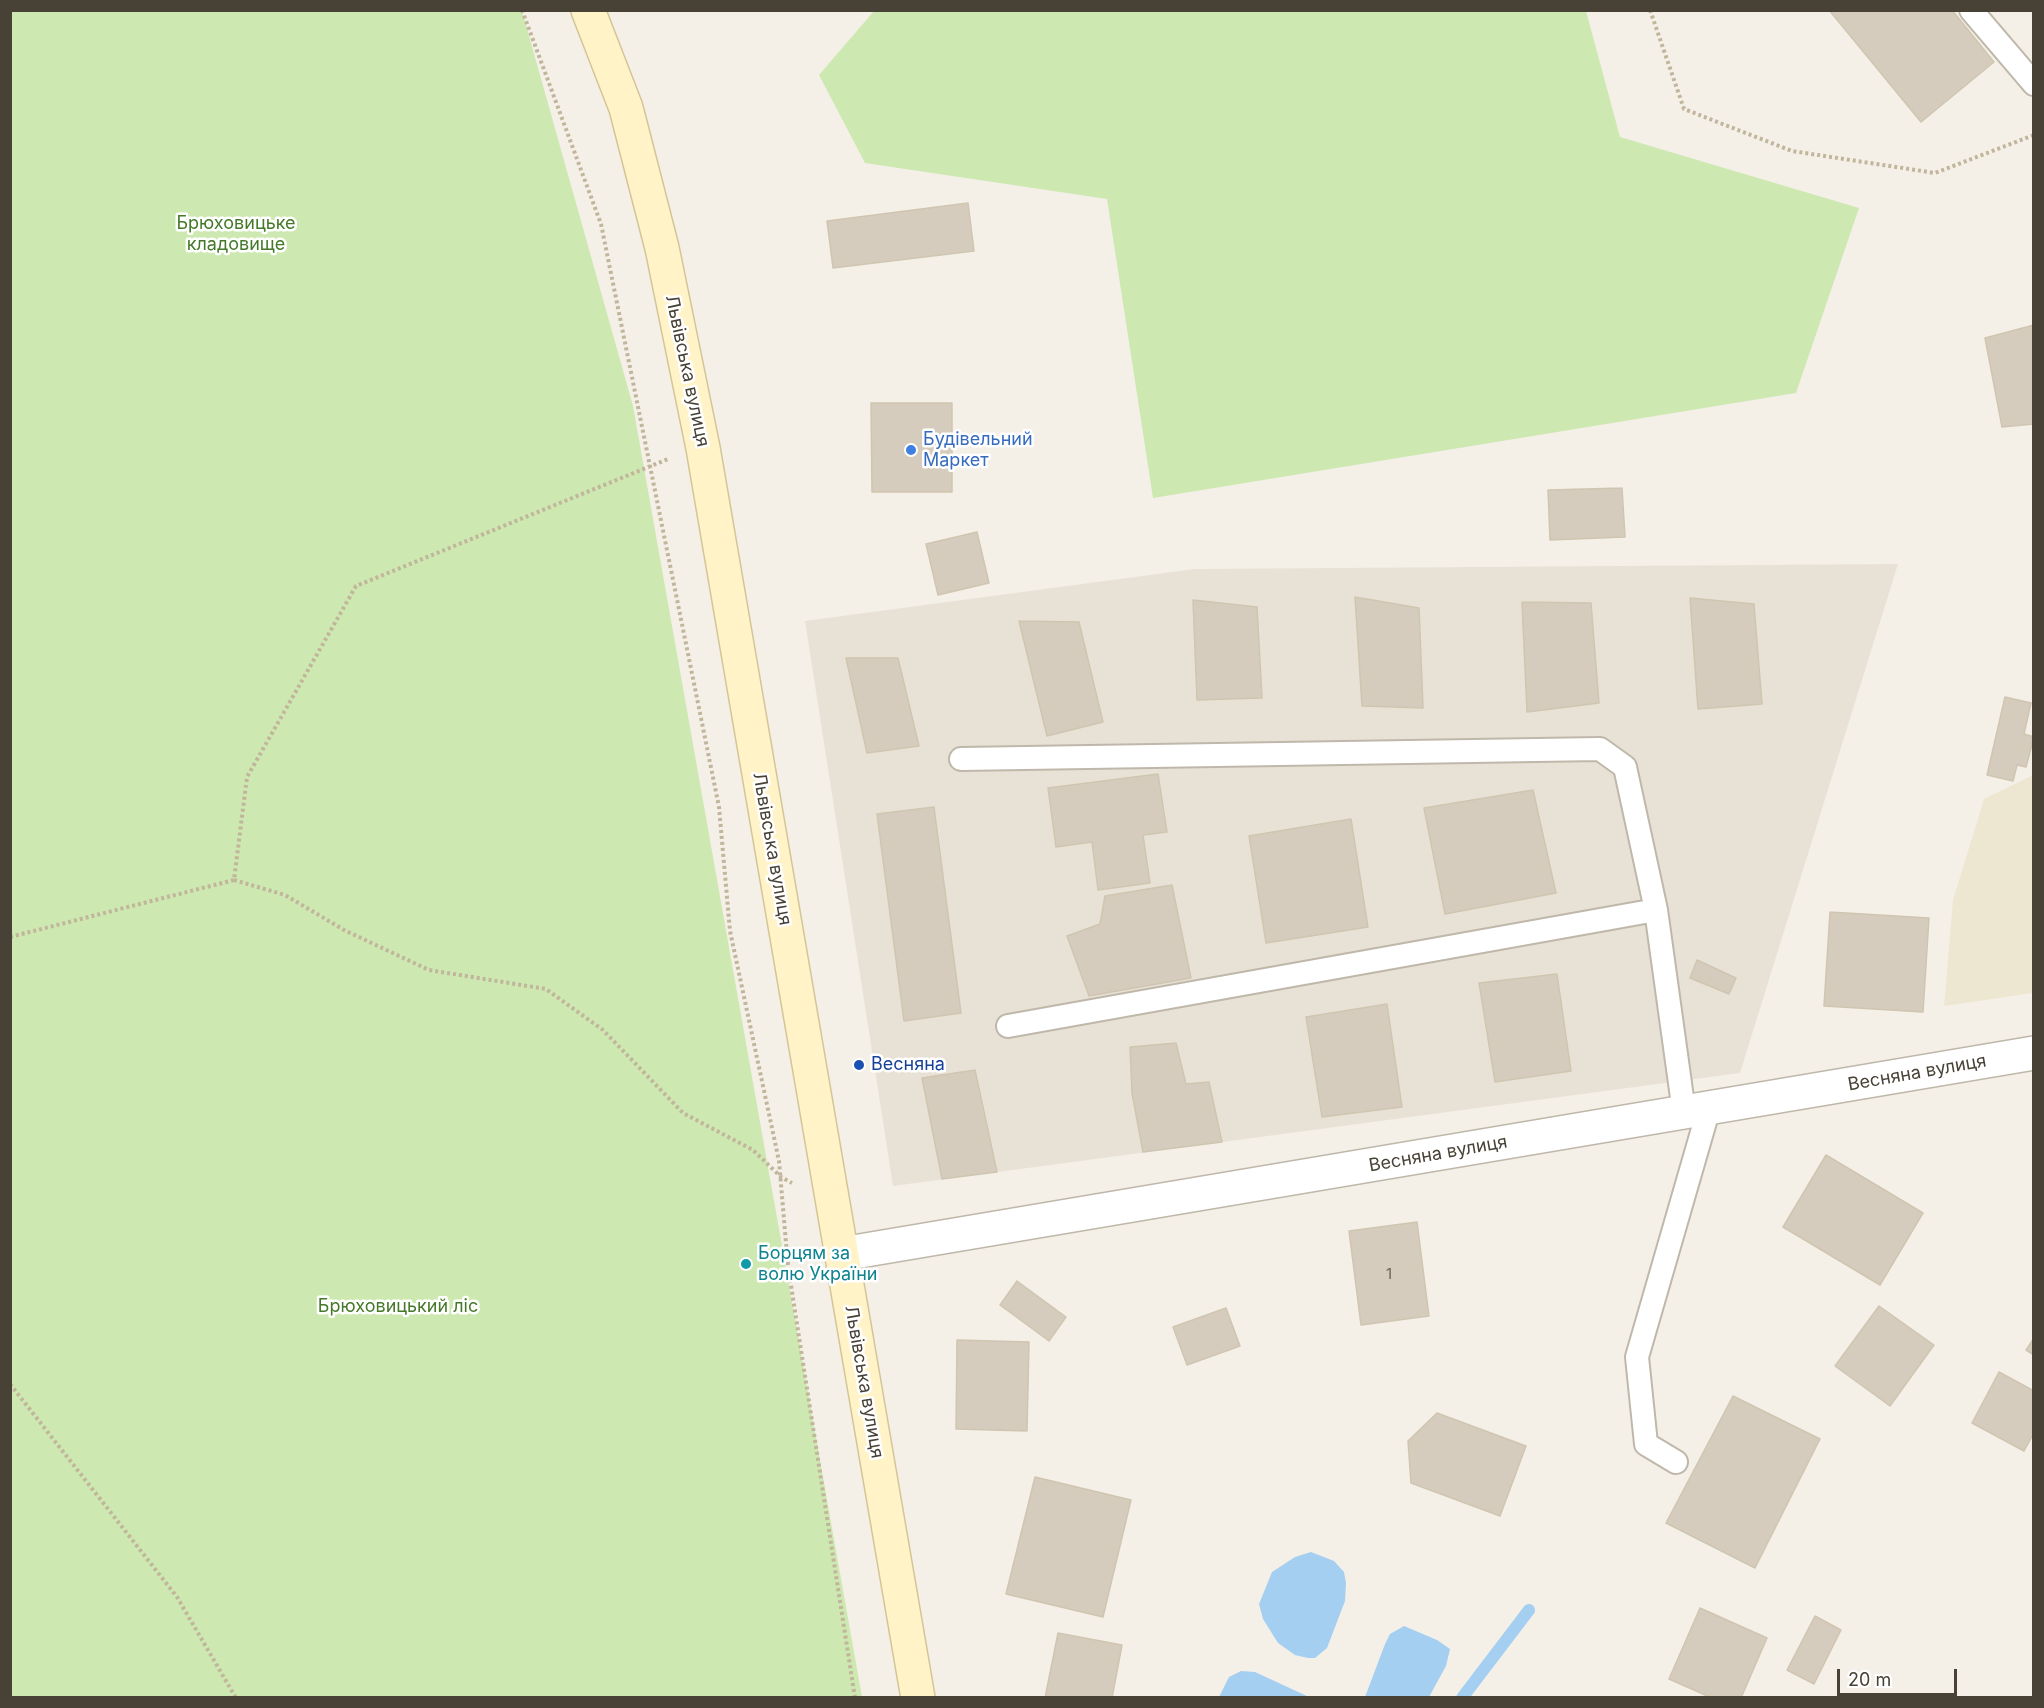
<!DOCTYPE html>
<html>
<head>
<meta charset="utf-8">
<style>
  body { margin:0 }
  #map { position:relative; width:2044px; height:1708px; overflow:hidden; background:#f4f0e8; font-family:Inter,sans-serif }
  canvas { display:block }
  .frame { position:absolute; inset:0; border:12px solid #474136; pointer-events:none }
  .scale { position:absolute; left:1837px; top:1669px; width:120px; height:27px; box-sizing:border-box; border:3px solid #474136; border-top:0; padding-left:8px; font-size:18px; line-height:21px; white-space:nowrap; color:#474136; -webkit-text-stroke:4px #fff; paint-order:stroke }
</style>
</head>
<body>
<div id="map">
<canvas width="2044" height="1708"></canvas>
<div class="frame"></div>
<div class="scale">20 m</div>
</div>
<script>
const c = document.querySelector('canvas').getContext('2d');
c.lineJoin = 'round';
function paint(path, color) { c.fillStyle = color; c.fill(path, 'evenodd'); }
const shape = rows => new Path2D(rows.map(r => 'M' + r).join(''));
function strokePath(path, color, width, dash) { c.strokeStyle = color; c.lineWidth = width; c.lineCap = dash ? 'butt' : 'round'; c.setLineDash(dash || []); c.stroke(path); }
function drawText(font, color, halo, rows, align = 'center') {
  c.font = font + ' Inter,sans-serif'; c.lineWidth = 5; c.setLineDash([]); c.textBaseline = 'middle'; c.strokeStyle = halo; c.fillStyle = color; for (const [text, x, y, turn = 0] of rows) {
    c.save(); c.translate(x, y); c.rotate((+turn || 0) * Math.PI / 180); c.textAlign = isNaN(turn) ? turn : align; if (halo) c.strokeText(text, 0, 0); c.fillText(text, 0, 0); c.restore();
  }
}
const residential = shape([
  [1898,564,1740,1073,893,1186,805,621,1195,569]
]);
const education = shape([
  [2033,775,2033,993,1944,1006,1953,900,1984,799]
]);
const green = shape([
  [11,10,522,11,633,406,862,1697,11,1697],
  [874,11,1586,11,1620,137,1859,208,1796,393,1153,498,1107,199,865,163,819,75]
]);
const water = shape([
  [1311,1552,1334,1561,1344,1572,1346,1583,1345,1601,1327,1648,1315,1658,1308,1658,1295,1655,1278,1643,1263,1619,1259,1604,1272,1572,1295,1557],
  [1404,1626,1437,1640,1450,1649,1446,1666,1429,1697,1365,1697,1385,1644,1390,1634],
  [1241,1671,1255,1672,1309,1697,1219,1697,1229,1677]
]);
const stream = shape([
  [1462,1698,1529,1610]
]);
const building = shape([
  [1829,10,1952,10,1994,62,1921,122,1829,10],
  [968,203,974,251,833,268,827,221,968,203],
  [2034,325,2034,424,2002,427,1985,338,2034,325],
  [871,403,952,403,952,492,872,492,871,403],
  [1622,488,1625,537,1550,540,1548,490,1622,488],
  [977,532,989,583,938,595,926,544,977,532],
  [1355,597,1419,608,1423,708,1362,706,1355,597],
  [1690,598,1754,604,1762,704,1698,709,1690,598],
  [1193,600,1257,607,1262,698,1197,700,1193,600],
  [1522,602,1591,603,1599,703,1527,712,1522,602],
  [1019,621,1079,622,1103,722,1047,736,1019,621],
  [846,658,898,658,919,746,867,753,846,658],
  [2005,697,2031,703,2024,734,2034,737,2026,767,2017,765,2013,781,1987,775,2005,697],
  [1158,774,1167,832,1143,835,1150,883,1098,890,1092,842,1056,847,1048,788,1158,774],
  [1533,790,1556,893,1445,914,1424,808,1533,790],
  [934,807,961,1013,904,1021,877,814,934,807],
  [1351,819,1368,927,1266,943,1249,836,1351,819],
  [1172,885,1191,978,1089,996,1067,936,1100,924,1105,896,1172,885],
  [1830,912,1929,918,1923,1012,1824,1006,1830,912],
  [1697,960,1736,978,1729,994,1690,978,1697,960],
  [1557,974,1571,1071,1495,1082,1479,983,1557,974],
  [1387,1004,1402,1107,1322,1117,1306,1017,1387,1004],
  [1176,1043,1186,1084,1209,1082,1222,1142,1143,1152,1132,1093,1130,1047,1176,1043],
  [975,1070,997,1172,942,1179,922,1078,975,1070],
  [1826,1155,1923,1213,1880,1285,1783,1227,1826,1155],
  [1417,1222,1429,1316,1361,1325,1349,1231,1417,1222],
  [1017,1281,1066,1317,1049,1341,1000,1305,1017,1281],
  [1879,1306,1934,1345,1890,1406,1835,1366,1879,1306],
  [1226,1308,1240,1346,1187,1365,1173,1327,1226,1308],
  [2034,1338,2034,1355,2026,1350,2034,1338],
  [957,1340,1029,1342,1027,1431,956,1429,957,1340],
  [1999,1372,2034,1391,2034,1433,2024,1451,1972,1423,1999,1372],
  [1733,1396,1820,1439,1755,1568,1666,1523,1733,1396],
  [1437,1413,1526,1446,1500,1516,1411,1483,1408,1441,1437,1413],
  [1035,1477,1131,1500,1103,1617,1006,1594,1035,1477],
  [1700,1608,1767,1638,1741,1698,1712,1698,1669,1679,1700,1608],
  [1815,1616,1841,1630,1814,1684,1787,1670,1815,1616],
  [1058,1633,1122,1645,1112,1698,1045,1698,1058,1633]
]);
const path = shape([
  [522,10,601,224,719,807,730,931,779,1161,788,1266,855,1698],
  [1650,10,1684,109,1792,151,1935,173,2034,135],
  [234,880,285,895,344,930,429,970,546,989,603,1030,683,1113,753,1150,781,1177,792,1183],
  [10,937,234,880,247,777,356,586,668,459],
  [10,1384,177,1597,236,1698]
]);
const service = shape([
  [1971,10,2034,84],
  [961,759,1600,749,1625,767,1656,910,1008,1026],
  [1656,910,1684,1112],
  [1676,1462,1646,1444,1637,1357,1709,1108]
]);
const minor = shape([
  [842,1254,2034,1053]
]);
const secondary = shape([
  [588,10,626,108,662,248,703,448,918,1698]
]);
const markers = [
  [911,450,6,"#3f7fe0"],
  [859,1065,6,"#1a4fb4"],
  [746,1264,6,"#0f9aa8"]
];
const numberNames = [
  ["1",1389,1274]
];
const parkNames = [
  ["Брюховицьке",236,224],
  ["кладовище",236,245],
  ["Брюховицький ліс",398,1307]
];
const streetNames = [
  ["Львівська вулиця",687,371,78],
  ["Львівська вулиця",772,849,80],
  ["Весняна вулиця",1917,1073,-10],
  ["Весняна вулиця",1438,1154,-10],
  ["Львівська вулиця",864,1382,80]
];
const shopNames = [
  ["Будівельний",923,440],
  ["Маркет",923,461]
];
const transitNames = [
  ["Весняна",871,1065]
];
const cultureNames = [
  ["Борцям за",758,1254],
  ["волю України",758,1275]
];
paint(residential, '#e8e2d6');
paint(education, '#ede6d1');
paint(green, '#cde8b0');
paint(water, '#a4cff1');
strokePath(stream, '#a4cff1', 12);
paint(building, '#d5ccbd');
strokePath(building, '#d0c5b0', 1.5);
strokePath(service, '#bfb8aa', 26);
strokePath(minor, '#bfb8aa', 36);
strokePath(secondary, '#d4c597', 36);
strokePath(path, '#c1b59b', 4, [3, 3]);
strokePath(service, '#fff', 22);
strokePath(minor, '#fff', 33);
strokePath(secondary, '#fff3c7', 33);
for (const [x, y, r, color] of markers) { const dot = new Path2D(); dot.arc(x, y, r, 0, 2 * Math.PI); c.fillStyle = color; c.fill(dot); strokePath(dot, '#fff', 2); }
drawText('15px', '#6a6458', null, numberNames);
drawText('18px', '#457929', '#fff', parkNames);
drawText('18px', '#474136', '#fff', streetNames);
drawText('18px', '#366cbe', '#fff', shopNames, 'left');
drawText('18px', '#164399', '#fff', transitNames, 'left');
drawText('18px', '#0d838f', '#fff', cultureNames, 'left');
</script>
</body>
</html>
